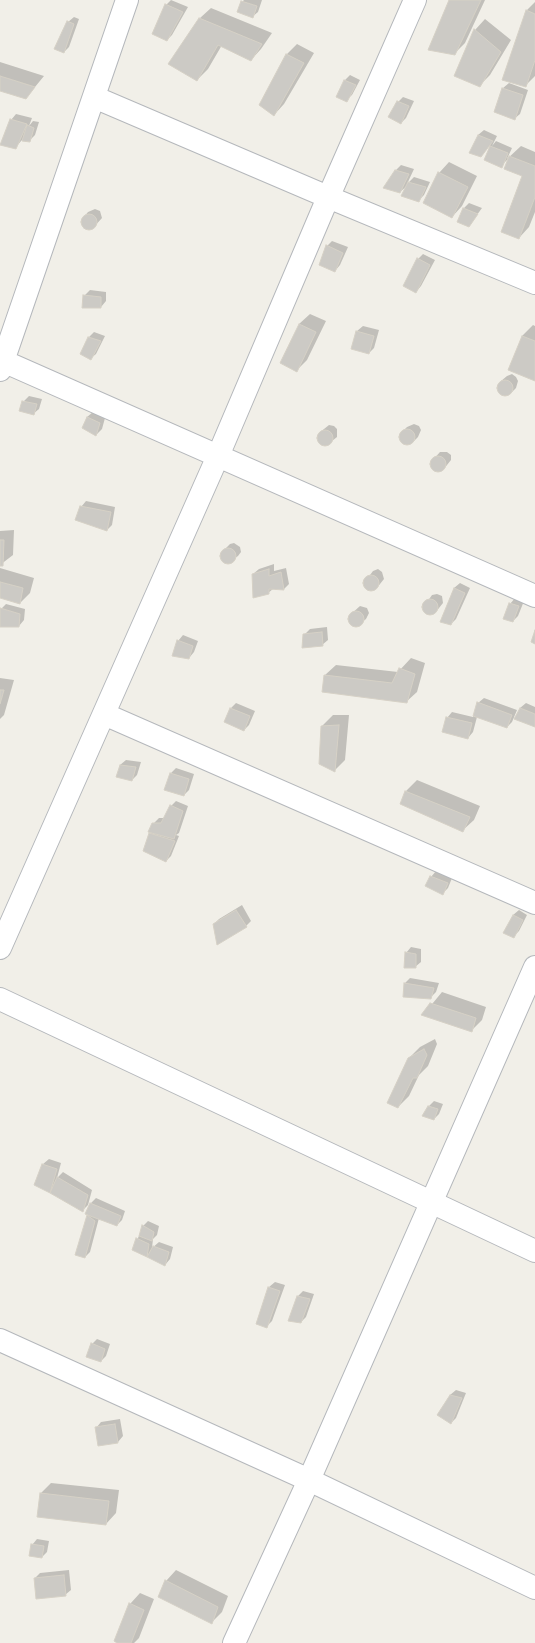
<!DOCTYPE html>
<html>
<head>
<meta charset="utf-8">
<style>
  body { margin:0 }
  canvas { display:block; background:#f1efe8 }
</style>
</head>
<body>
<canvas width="535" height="1643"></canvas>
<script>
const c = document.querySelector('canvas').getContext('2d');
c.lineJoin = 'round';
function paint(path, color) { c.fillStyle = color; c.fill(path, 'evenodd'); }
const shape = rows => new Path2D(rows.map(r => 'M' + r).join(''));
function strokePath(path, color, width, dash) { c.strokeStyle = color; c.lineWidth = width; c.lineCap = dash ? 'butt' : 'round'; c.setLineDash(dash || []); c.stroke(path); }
const shadow = shape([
  [171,0,188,7,172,35,167,40,166,5],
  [244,0,262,0,258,12,252,17,242,2],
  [450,0,485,0,465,43,454,54],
  [535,2,535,76,526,85,503,79,527,10],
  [211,8,272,33,261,49,251,60,222,45,208,69,197,80,200,18],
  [74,17,79,19,69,47,64,52,68,22],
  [485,19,511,40,490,75,479,86,456,76,475,30],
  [297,44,314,53,284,104,274,115,260,105,287,54],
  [0,62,44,76,26,98,0,90],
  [350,75,360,80,352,95,346,100,344,81],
  [509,83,528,90,520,114,514,119,495,112,503,88],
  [403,97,414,101,406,118,401,123,398,102],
  [16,114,32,118,29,126,33,121,39,122,35,135,29,141,22,140,15,148,11,120],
  [484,130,497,136,492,146,496,141,512,148,507,159,521,146,535,152,535,212,529,227,519,238,524,175,509,158,501,166,485,160,490,145,481,156,478,135],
  [449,162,477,176,462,206,452,217,439,173],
  [401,165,414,169,407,184,414,177,430,182,424,195,418,201,408,185,400,192,396,170],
  [469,203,482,208,469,226,464,208],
  [95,209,100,211,102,218,93,228,84,229,81,222,83,218,88,212],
  [332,241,348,247,340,265,335,271,327,246],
  [423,254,435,260,421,286,416,292,418,259],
  [90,290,106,292,106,301,101,307,84,296],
  [310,314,326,321,307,360,297,370,299,324],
  [533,325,535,326,535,380,510,370,522,336],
  [363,326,379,330,374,348,369,353,352,348,357,331],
  [94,332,105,336,96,354,90,359,81,353,89,337],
  [512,374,516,377,518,381,516,388,510,394,501,394,498,388,501,381,507,376],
  [29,396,42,399,39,409,33,414,23,402],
  [93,412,105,418,102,429,96,435,83,427,87,417],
  [414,424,419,426,421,430,418,437,412,443,403,443,400,437,402,432,407,427],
  [329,425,334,426,337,429,337,437,327,445,323,445,318,441,319,433],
  [440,452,447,452,451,455,451,460,443,470,439,472,432,469,431,462],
  [86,501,115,507,112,525,107,530,81,507],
  [14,530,13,555,0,565,0,531],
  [234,543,240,547,241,552,238,556,228,563,222,560,220,554,230,544],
  [274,564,274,571,286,568,289,584,284,589,273,589,268,593,253,574,259,569],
  [0,568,34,578,30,593,20,603,0,597],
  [378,569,382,572,384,579,376,589,369,590,364,583,373,571],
  [460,583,470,588,456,619,451,624,441,621,454,588],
  [437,594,442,596,443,603,435,613,428,615,423,608,432,595],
  [515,598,524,601,518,616,513,621,510,604],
  [6,604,25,609,24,620,19,626,0,626,1,609],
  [360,606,367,608,369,613,366,619,356,627,350,624,348,619,350,615],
  [327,627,328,640,322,645,304,635,310,629],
  [183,635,198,641,194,652,189,658,178,641],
  [411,658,425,663,417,692,406,702,325,675,336,665,398,672],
  [0,678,14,680,4,715,0,719],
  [484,698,517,710,512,722,507,727,477,717,473,732,468,738,447,718,452,712,473,717,478,703],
  [236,703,255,711,249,725,244,730,225,722,231,708],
  [526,703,535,707,535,726,520,708],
  [333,715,349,715,345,760,335,770,322,726],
  [126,760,141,762,137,775,132,780,120,765],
  [176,768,194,774,189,790,184,795,171,773],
  [417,780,480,806,474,820,463,830,401,803,406,791],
  [176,801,188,806,179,833,176,835,179,836,171,856,166,861,145,851,153,824,159,818,165,818,171,806],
  [436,871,452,878,448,888,443,893,431,877],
  [242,905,251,921,246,926,214,924,219,919],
  [519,910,527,915,519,931,514,936,513,915],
  [411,947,421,949,421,962,415,967,406,953],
  [410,978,439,983,436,992,430,998,405,983],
  [442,992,486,1007,482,1020,471,1031,423,1015],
  [435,1039,437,1044,428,1066,419,1075,409,1096,398,1107,409,1058,420,1047],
  [434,1101,443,1104,439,1114,434,1119,428,1107],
  [49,1159,61,1163,57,1178,63,1172,92,1190,88,1205,83,1210,36,1184,43,1164],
  [96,1198,125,1211,122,1220,117,1225,99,1218,90,1252,85,1257,76,1254,88,1214,86,1213,91,1203],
  [148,1221,159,1226,157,1235,153,1239,152,1248,159,1242,173,1247,170,1259,165,1265,133,1250,143,1226],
  [275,1282,285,1285,272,1321,267,1326,257,1323,269,1287],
  [303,1291,314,1294,306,1317,301,1322,298,1296],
  [97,1339,110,1344,106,1356,101,1361,92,1344],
  [456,1390,466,1393,456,1418,451,1423,450,1395],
  [120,1419,123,1436,118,1442,96,1428,101,1422],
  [51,1483,119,1490,116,1513,106,1524,41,1493],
  [37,1539,49,1541,47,1552,42,1557,32,1545],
  [69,1570,71,1590,65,1595,35,1578,40,1573],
  [176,1570,228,1596,222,1612,212,1622,166,1581],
  [140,1593,154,1599,139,1638,134,1643,119,1643,130,1604]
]);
const building = shape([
  [449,0,481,0,455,55,428,50,449,0],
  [241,1,257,6,253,18,237,12,241,1],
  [165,4,183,12,167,41,152,34,165,4],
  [526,10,535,14,535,60,526,87,502,80,526,10],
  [199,18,262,44,251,61,218,45,197,81,168,64,199,18],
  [67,21,74,24,64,53,54,49,67,21],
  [474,29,501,52,480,87,454,76,474,29],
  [286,54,304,63,274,116,259,105,286,54],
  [0,76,35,87,26,99,0,91,0,76],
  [344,80,356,85,347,102,336,97,344,80],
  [502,88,523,95,515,120,494,112,502,88],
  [397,101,409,106,401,124,388,117,397,101],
  [10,119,27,124,16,149,0,145,10,119],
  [27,125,34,128,30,142,22,141,27,125],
  [478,135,493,141,481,157,469,153,478,135],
  [490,146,508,153,502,168,484,160,490,146],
  [509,156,535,166,535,197,519,239,501,232,522,176,504,169,509,156],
  [395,170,409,174,400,193,383,188,395,170],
  [438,172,468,187,452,218,423,203,438,172],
  [408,182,426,187,419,202,401,196,408,182],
  [463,208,478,214,469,227,457,222,463,208],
  '81 222a8 8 0 1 1 16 0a8 8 0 1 1-16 0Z',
  [326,245,343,253,335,272,319,265,326,245],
  [417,258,430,265,416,293,403,286,417,258],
  [83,295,101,297,101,308,82,308,83,295],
  [299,324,316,332,297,372,280,363,299,324],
  [356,331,374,336,369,354,351,349,356,331],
  [522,336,535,341,535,381,508,370,522,336],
  [88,337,101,341,91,360,80,354,88,337],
  '497 388a8 8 0 1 1 16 0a8 8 0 1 1-16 0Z',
  [22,401,37,404,34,415,19,411,22,401],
  [87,417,100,423,96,436,82,428,87,417],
  '399 437a8 8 0 1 1 16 0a8 8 0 1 1-16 0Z',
  '317 438a8 8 0 1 1 16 0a8 8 0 1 1-16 0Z',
  '430 464a8 8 0 1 1 16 0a8 8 0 1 1-16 0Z',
  [80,506,111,512,107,531,75,520,80,506],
  [0,540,4,540,3,566,0,566,0,540],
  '220 556a8 8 0 1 1 16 0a8 8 0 1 1-16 0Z',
  [269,569,269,576,281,572,284,590,269,589,269,594,253,598,252,574,269,569],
  '363 583a8 8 0 1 1 16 0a8 8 0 1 1-16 0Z',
  [0,582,23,588,20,604,0,598,0,582],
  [454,588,465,593,451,625,440,622,454,588],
  '422 607a8 8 0 1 1 16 0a8 8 0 1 1-16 0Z',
  [509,603,519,606,513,622,503,619,509,603],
  [0,608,20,614,19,627,0,627,0,608],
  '348 619a8 8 0 1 1 16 0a8 8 0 1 1-16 0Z',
  [535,630,535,644,531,642,535,630],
  [322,632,323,646,302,648,303,634,322,632],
  [177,640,193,646,189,659,172,656,177,640],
  [399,668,415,674,407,703,322,692,324,675,392,683,399,668],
  [0,690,4,690,0,704,0,690],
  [477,702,512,715,507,728,473,716,477,702],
  [230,708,250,716,244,731,224,722,230,708],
  [520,708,535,714,535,727,514,719,520,708],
  [446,717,472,723,468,739,442,732,446,717],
  [339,725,335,772,319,764,321,726,339,725],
  [120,765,136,767,132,781,116,777,120,765],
  [170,773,189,779,184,796,164,790,170,773],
  [405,791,470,817,463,832,400,804,405,791],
  [170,805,183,811,174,839,148,832,152,823,161,823,170,805],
  [149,833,175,841,166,862,143,851,149,833],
  [430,876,448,883,443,895,425,886,430,876],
  [236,910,247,927,217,945,213,924,236,910],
  [513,915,523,920,514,938,503,933,513,915],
  [405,952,416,954,416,968,404,968,405,952],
  [404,983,434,988,431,999,403,997,404,983],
  [430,1003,476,1018,472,1032,421,1015,430,1003],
  [424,1049,427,1055,417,1078,413,1078,398,1108,387,1103,408,1058,424,1049],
  [428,1106,438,1109,434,1120,422,1116,428,1106],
  [42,1164,57,1169,50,1193,34,1185,42,1164],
  [57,1177,88,1195,83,1212,50,1193,57,1177],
  [90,1203,121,1216,117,1226,85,1214,90,1203],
  [87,1215,95,1221,85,1258,75,1255,87,1215],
  [142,1225,154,1232,152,1241,139,1236,142,1225],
  [136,1238,149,1244,147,1257,132,1250,136,1238],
  [153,1246,169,1252,165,1266,147,1257,153,1246],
  [268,1287,280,1291,267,1328,256,1324,268,1287],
  [297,1296,310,1299,301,1323,288,1321,297,1296],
  [91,1343,105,1349,101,1362,86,1357,91,1343],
  [450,1395,462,1398,451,1424,437,1415,450,1395],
  [115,1424,118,1443,98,1446,95,1427,115,1424],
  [40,1493,109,1501,106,1525,37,1517,40,1493],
  [31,1544,44,1546,42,1558,29,1556,31,1544],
  [64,1575,66,1596,36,1599,34,1578,64,1575],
  [165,1580,218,1607,212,1624,158,1597,165,1580],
  [129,1603,144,1610,131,1643,117,1643,114,1641,129,1603]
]);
const street = shape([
  [94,97,328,197,535,283],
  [3,361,535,596],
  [0,370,127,0],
  [104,714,535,903],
  [0,948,218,456,324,207,415,0],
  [0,999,535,1251],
  [0,1340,309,1480,535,1588],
  [234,1643,309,1480,535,967]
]);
paint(shadow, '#0003');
paint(building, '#cccac5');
strokePath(building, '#d6d1c6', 1);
strokePath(street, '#b5b8bc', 24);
strokePath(street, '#fff', 22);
</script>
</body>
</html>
